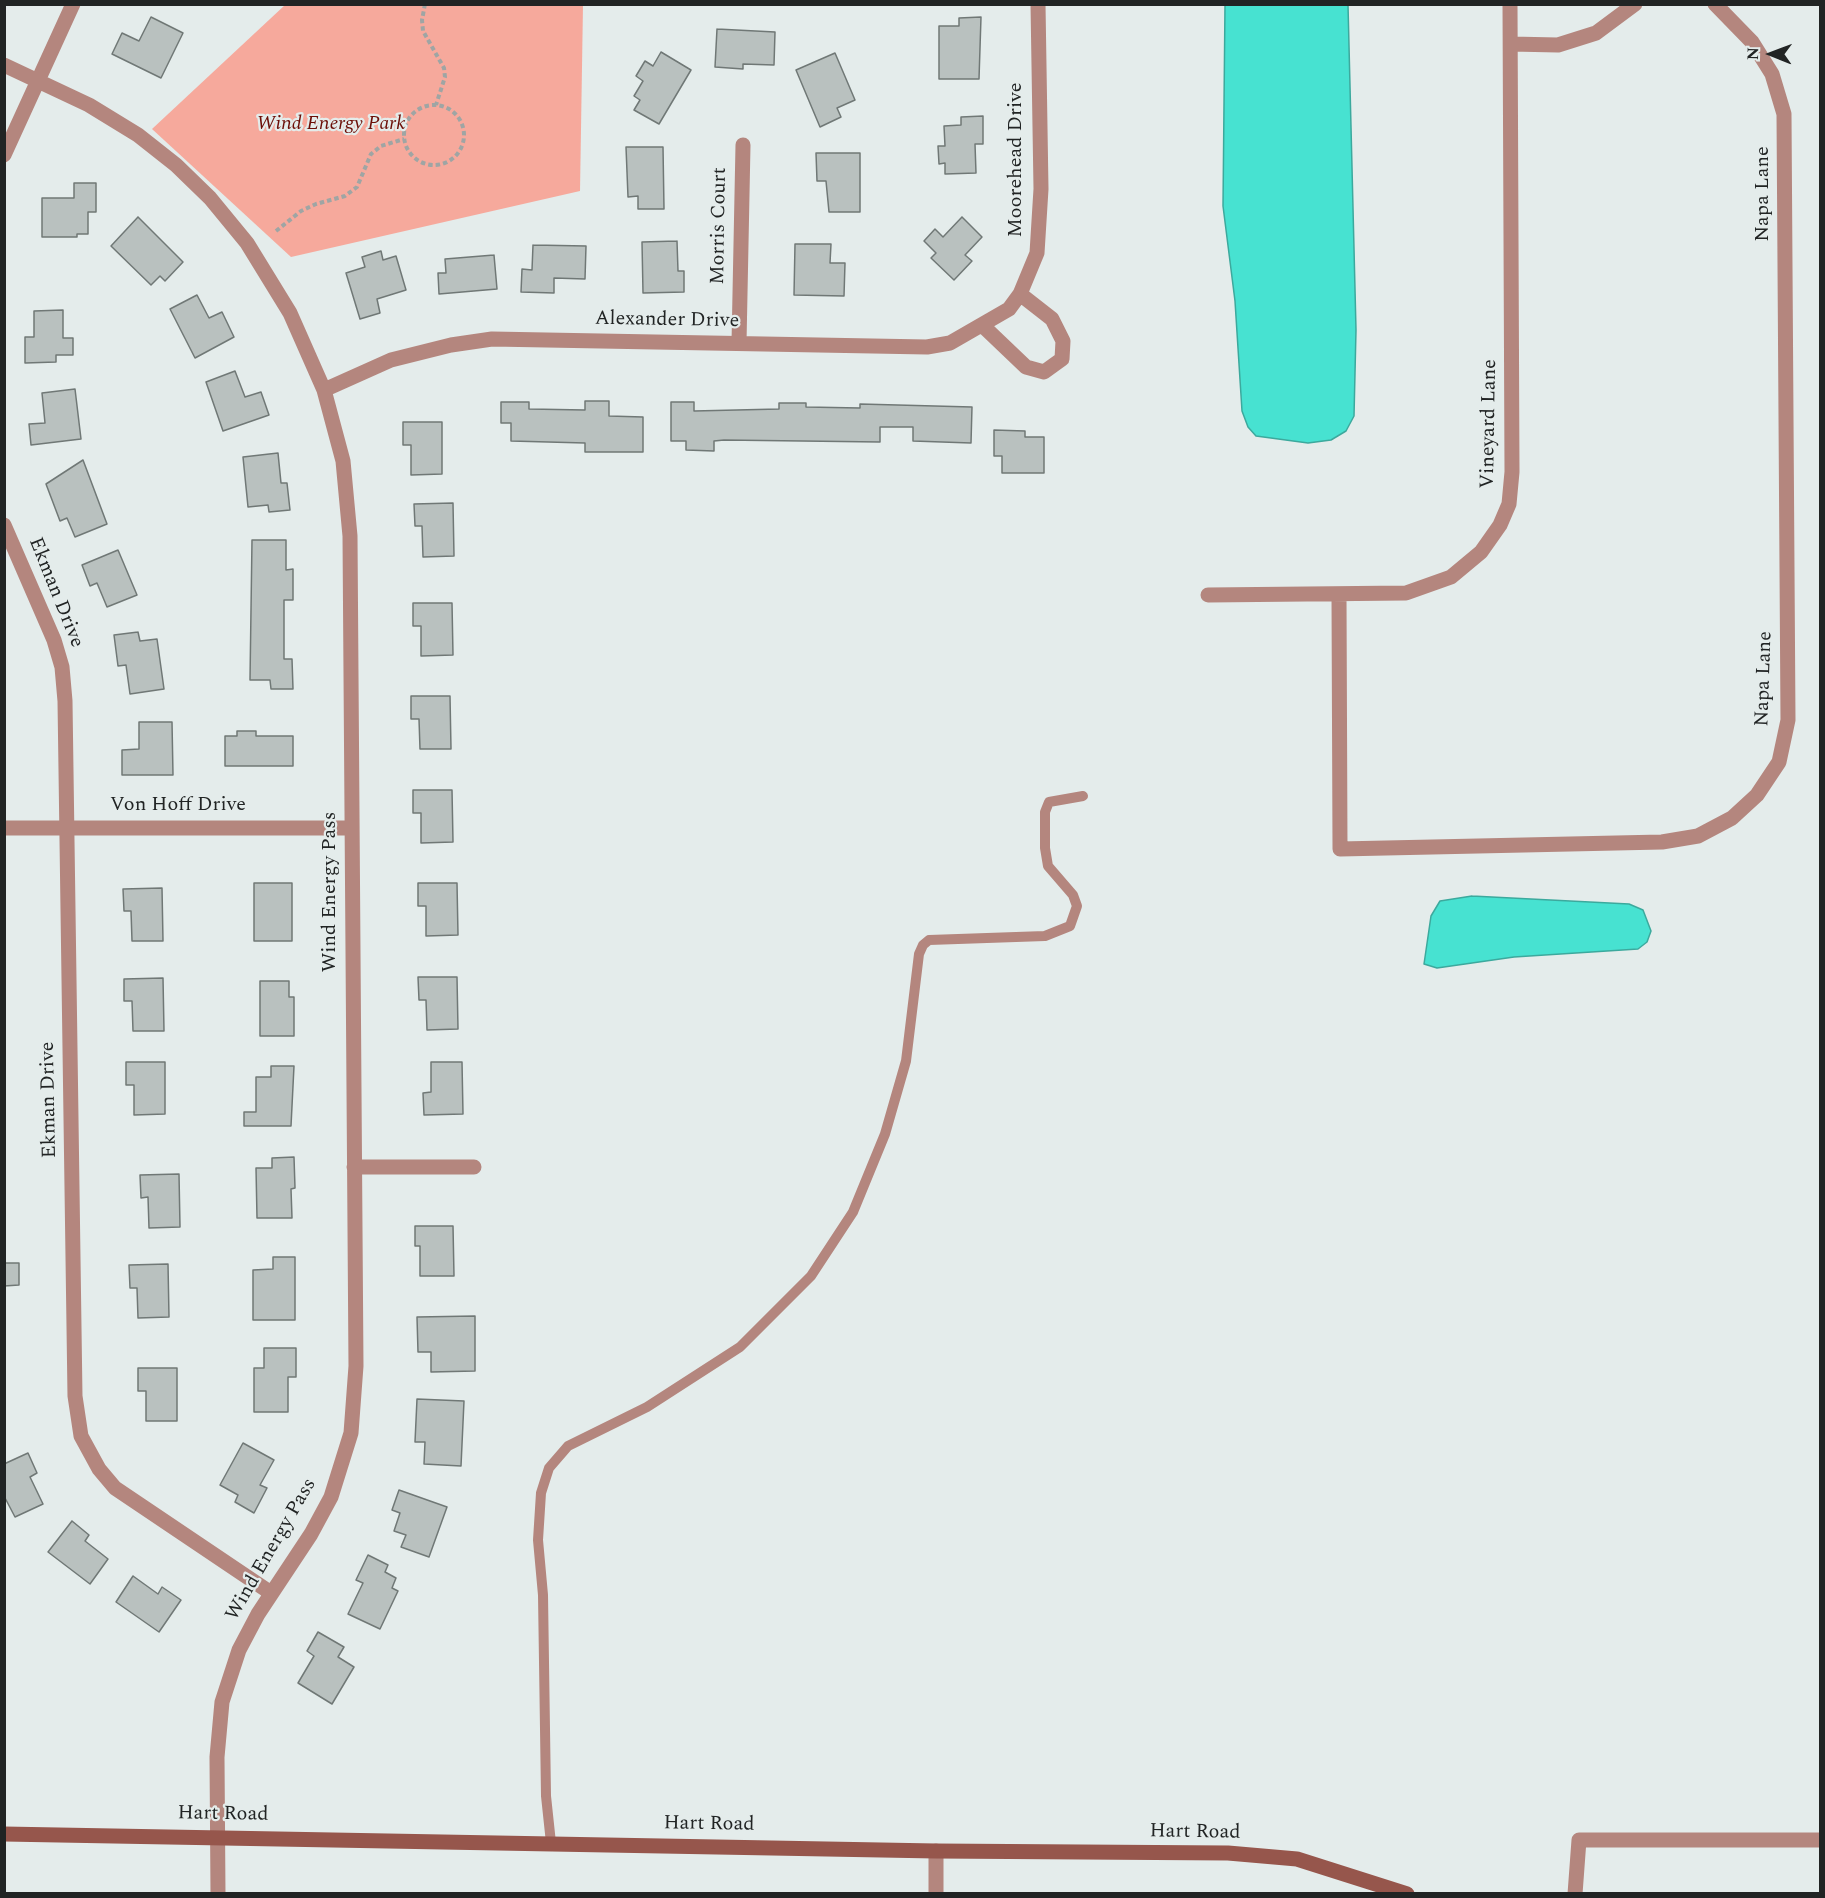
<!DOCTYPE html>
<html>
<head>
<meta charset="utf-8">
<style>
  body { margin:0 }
  #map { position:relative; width:1825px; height:1898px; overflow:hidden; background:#e4eceb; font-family:Spectral,serif }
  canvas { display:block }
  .frame { position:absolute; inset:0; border:6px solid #212424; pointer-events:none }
  .north { position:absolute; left:1741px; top:24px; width:60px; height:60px; -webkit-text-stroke:4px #e4eceb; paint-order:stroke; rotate:271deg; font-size:16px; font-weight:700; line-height:24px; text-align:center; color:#212424 }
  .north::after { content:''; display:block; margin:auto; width:21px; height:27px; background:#212424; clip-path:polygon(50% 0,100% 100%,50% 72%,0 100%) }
</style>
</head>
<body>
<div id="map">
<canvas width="1825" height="1898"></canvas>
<div class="frame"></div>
<div class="north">N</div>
</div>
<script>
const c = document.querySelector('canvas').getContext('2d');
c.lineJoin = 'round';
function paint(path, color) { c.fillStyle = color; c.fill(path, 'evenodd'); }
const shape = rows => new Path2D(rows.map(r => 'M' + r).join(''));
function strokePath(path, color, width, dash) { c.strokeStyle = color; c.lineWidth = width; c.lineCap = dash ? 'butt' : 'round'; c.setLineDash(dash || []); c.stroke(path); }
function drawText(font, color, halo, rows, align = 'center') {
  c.font = font + ' Spectral,serif'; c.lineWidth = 4.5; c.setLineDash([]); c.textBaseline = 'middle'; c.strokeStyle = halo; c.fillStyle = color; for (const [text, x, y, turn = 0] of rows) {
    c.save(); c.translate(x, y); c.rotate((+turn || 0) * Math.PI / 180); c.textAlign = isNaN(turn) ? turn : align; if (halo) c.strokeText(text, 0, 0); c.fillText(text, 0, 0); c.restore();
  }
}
const green = shape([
  [285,5,583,5,580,191,291,257,152,129]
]);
const water = shape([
  [1225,5,1348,5,1356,330,1354,416,1346,431,1331,440,1308,443,1256,436,1248,427,1242,411,1235,301,1223,206,1225,5],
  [1472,896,1629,904,1643,910,1651,931,1647,942,1638,949,1514,957,1437,968,1424,964,1431,916,1440,901,1472,896]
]);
const building = shape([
  [151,17,183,33,161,78,112,54,122,33,139,41,151,17],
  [981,17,979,79,939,79,939,26,959,26,959,18,981,17],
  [717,29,775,32,774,65,743,64,743,69,715,67,717,29],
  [661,52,691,70,659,124,634,110,640,100,634,96,643,81,636,76,645,61,653,66,661,52],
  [835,53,855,100,837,108,841,117,820,127,796,70,835,53],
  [983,116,983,144,975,144,976,173,945,174,945,163,939,164,938,146,945,146,944,126,961,125,961,117,983,116],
  [626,147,663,147,664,209,638,209,638,196,628,197,626,147],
  [816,153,860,153,860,212,829,212,826,181,817,181,816,153],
  [74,183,96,183,96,212,88,212,88,234,77,234,77,237,42,237,42,198,74,198,74,183],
  [138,217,183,262,165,281,160,276,151,285,111,246,138,217],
  [962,217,982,237,965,255,972,261,954,280,931,258,936,253,924,241,935,229,943,237,962,217],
  [677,241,678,271,684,271,684,292,643,293,642,242,677,241],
  [795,244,831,244,830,263,845,263,844,296,794,295,795,244],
  [533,245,586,246,585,279,554,278,554,293,521,292,522,269,532,270,533,245],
  [381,251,383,260,396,256,406,290,377,299,380,313,360,319,346,273,365,267,362,257,381,251],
  [494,255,497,289,439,294,438,273,446,273,445,259,494,255],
  [197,295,209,318,222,312,234,337,195,358,170,309,197,295],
  [63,310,63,338,73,338,73,355,56,355,56,362,25,363,25,337,34,337,34,311,63,310],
  [235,371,245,397,261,392,269,415,223,431,206,382,235,371],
  [75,389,81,439,31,445,29,424,45,423,42,393,75,389],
  [585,401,609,401,609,416,643,417,643,452,585,452,585,443,511,441,511,423,501,423,501,402,529,402,529,409,585,410,585,401],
  [671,402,694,402,694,411,779,409,779,403,806,403,806,407,860,408,860,404,972,407,971,443,913,441,913,427,880,427,880,442,724,440,714,441,714,451,686,450,686,441,671,441,671,402],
  [403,422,442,422,442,474,411,475,411,445,403,445,403,422],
  [994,430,1025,431,1025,437,1044,437,1044,473,1002,473,1002,456,994,456,994,430],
  [278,453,281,483,287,483,290,510,269,512,268,505,248,507,243,457,278,453],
  [83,460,107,524,75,537,67,518,60,521,46,484,83,460],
  [453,503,454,556,423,557,422,526,415,526,414,504,453,503],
  [252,540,286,540,286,570,293,569,293,600,284,600,284,659,292,659,293,689,271,689,270,680,250,680,252,540],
  [118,550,137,595,107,607,97,583,90,586,82,565,118,550],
  [413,603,452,603,453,655,421,656,421,626,413,626,413,603],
  [138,632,140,641,157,639,164,689,130,694,126,665,118,666,114,635,138,632],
  [411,696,450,696,451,749,420,749,419,719,411,719,411,696],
  [139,722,172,722,173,775,122,775,122,750,139,749,139,722],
  [237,731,256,731,256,736,293,736,293,766,225,766,225,736,237,736,237,731],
  [413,790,452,790,453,842,421,843,421,813,413,813,413,790],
  [254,883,292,883,292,941,254,941,254,883],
  [418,883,457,883,458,935,426,936,426,906,418,906,418,883],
  [162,888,163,941,132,941,131,911,124,911,123,889,162,888],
  [418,977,457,977,458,1029,427,1030,426,1000,419,1000,418,977],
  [163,978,164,1031,133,1031,132,1001,124,1001,124,979,163,978],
  [260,981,289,981,289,997,294,997,294,1036,260,1036,260,981],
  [126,1062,165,1062,165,1114,134,1115,134,1085,126,1085,126,1062],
  [431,1062,462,1062,463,1114,424,1115,423,1093,431,1092,431,1062],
  [271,1066,294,1066,291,1126,244,1126,244,1112,256,1112,256,1077,271,1077,271,1066],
  [294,1157,295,1188,291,1189,292,1218,257,1218,256,1168,272,1168,272,1158,294,1157],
  [179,1174,180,1227,149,1228,148,1197,141,1198,140,1175,179,1174],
  [415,1226,453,1226,454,1276,420,1276,420,1246,415,1246,415,1226],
  [273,1257,295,1257,295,1320,253,1320,253,1270,273,1269,273,1257],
  [4,1263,19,1263,19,1285,4,1286,4,1263],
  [168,1264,169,1317,138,1318,137,1288,130,1288,129,1265,168,1264],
  [475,1316,475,1371,431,1372,431,1352,418,1352,417,1317,475,1316],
  [264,1348,296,1348,296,1377,288,1377,288,1412,254,1412,254,1368,264,1368,264,1348],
  [138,1368,177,1368,177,1421,146,1421,146,1391,138,1391,138,1368],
  [417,1399,464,1401,461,1466,424,1464,425,1442,415,1442,417,1399],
  [243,1443,274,1460,260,1485,267,1488,254,1513,235,1502,238,1495,220,1485,243,1443],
  [28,1453,37,1473,30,1477,43,1504,15,1517,4,1496,4,1464,28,1453],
  [399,1490,447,1507,429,1557,401,1547,406,1535,394,1531,400,1513,392,1510,399,1490],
  [72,1521,89,1535,85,1541,108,1559,90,1584,48,1552,72,1521],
  [368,1555,388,1565,385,1572,396,1578,392,1588,398,1591,380,1629,348,1614,363,1583,356,1580,368,1555],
  [133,1576,158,1594,162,1587,181,1600,159,1632,116,1602,133,1576],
  [318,1632,344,1647,338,1657,354,1667,332,1704,298,1683,314,1656,307,1651,318,1632]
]);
const path = shape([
  [425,4,422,20,423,31,444,68,445,77,436,105],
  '404 135a30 30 0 1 1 60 0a30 30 0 1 1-60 0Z',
  [276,231,301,211,316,204,345,196,357,187,371,154,381,146,404,139]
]);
const lane = shape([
  [551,1843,546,1796,543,1595,538,1540,541,1493,549,1468,568,1446,647,1407,740,1347,811,1276,853,1212,885,1134,906,1061,919,954,923,945,929,940,1045,936,1070,926,1077,906,1073,895,1048,866,1045,848,1045,812,1049,802,1083,796]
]);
const street = shape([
  [1511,44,1558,45,1596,33,1635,4],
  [4,65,89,105,138,135,176,165,210,198,247,243,290,313,324,390,343,461,350,536,356,1366,351,1433,331,1497,311,1534,258,1614,239,1650,222,1702,217,1757,218,1894],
  [4,155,73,4],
  [982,325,1026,367,1044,372,1062,359,1063,341,1052,319,1020,294],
  [739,343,743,145],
  [324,390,391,360,451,345,492,339,927,347,950,343,1009,309,1020,294,1037,253,1041,189,1038,4],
  [4,525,54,640,62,667,65,701,75,1396,81,1436,99,1469,115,1488,271,1593],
  [1208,595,1406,593,1451,577,1481,552,1500,525,1509,504,1512,472,1510,4],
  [1339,596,1340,849,1662,842,1698,836,1732,818,1757,795,1779,762,1788,720,1784,114,1772,74,1752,42,1715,4],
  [4,828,352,828],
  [354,1167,474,1167],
  [936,1894,936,1851],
  [1575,1894,1579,1840,1820,1840]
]);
const secondary = shape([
  [4,1834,936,1851,1228,1853,1297,1859,1407,1894]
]);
const parkNames = [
  ["Wind Energy Park",331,125]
];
const streetNames = [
  ["Moorehead Drive",1017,160,-90],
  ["Napa Lane",1764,194,-90],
  ["Morris Court",720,226,-89],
  ["Alexander Drive",667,321,1],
  ["Vineyard Lane",1490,424,-89],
  ["Ekman Drive",55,593,68],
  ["Napa Lane",1765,679,-88],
  ["Von Hoff Drive",178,806],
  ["Wind Energy Pass",331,892,-90],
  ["Ekman Drive",50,1100,-91],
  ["Wind Energy Pass",272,1550,-60],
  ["Hart Road",223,1815,1],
  ["Hart Road",709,1825,1],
  ["Hart Road",1195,1833,1]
];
paint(green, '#f6a99c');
paint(water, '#47e2d1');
strokePath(water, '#3ca99d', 1.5);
paint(building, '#b9c1bf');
strokePath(building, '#707876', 1.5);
strokePath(path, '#9fa5a4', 4, [4.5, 3]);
strokePath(lane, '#b4867e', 10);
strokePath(street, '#b4867e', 15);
strokePath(secondary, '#96564c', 15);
drawText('italic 20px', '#6c0e07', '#e4eceb', parkNames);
drawText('20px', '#212424', '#e4eceb', streetNames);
</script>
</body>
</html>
